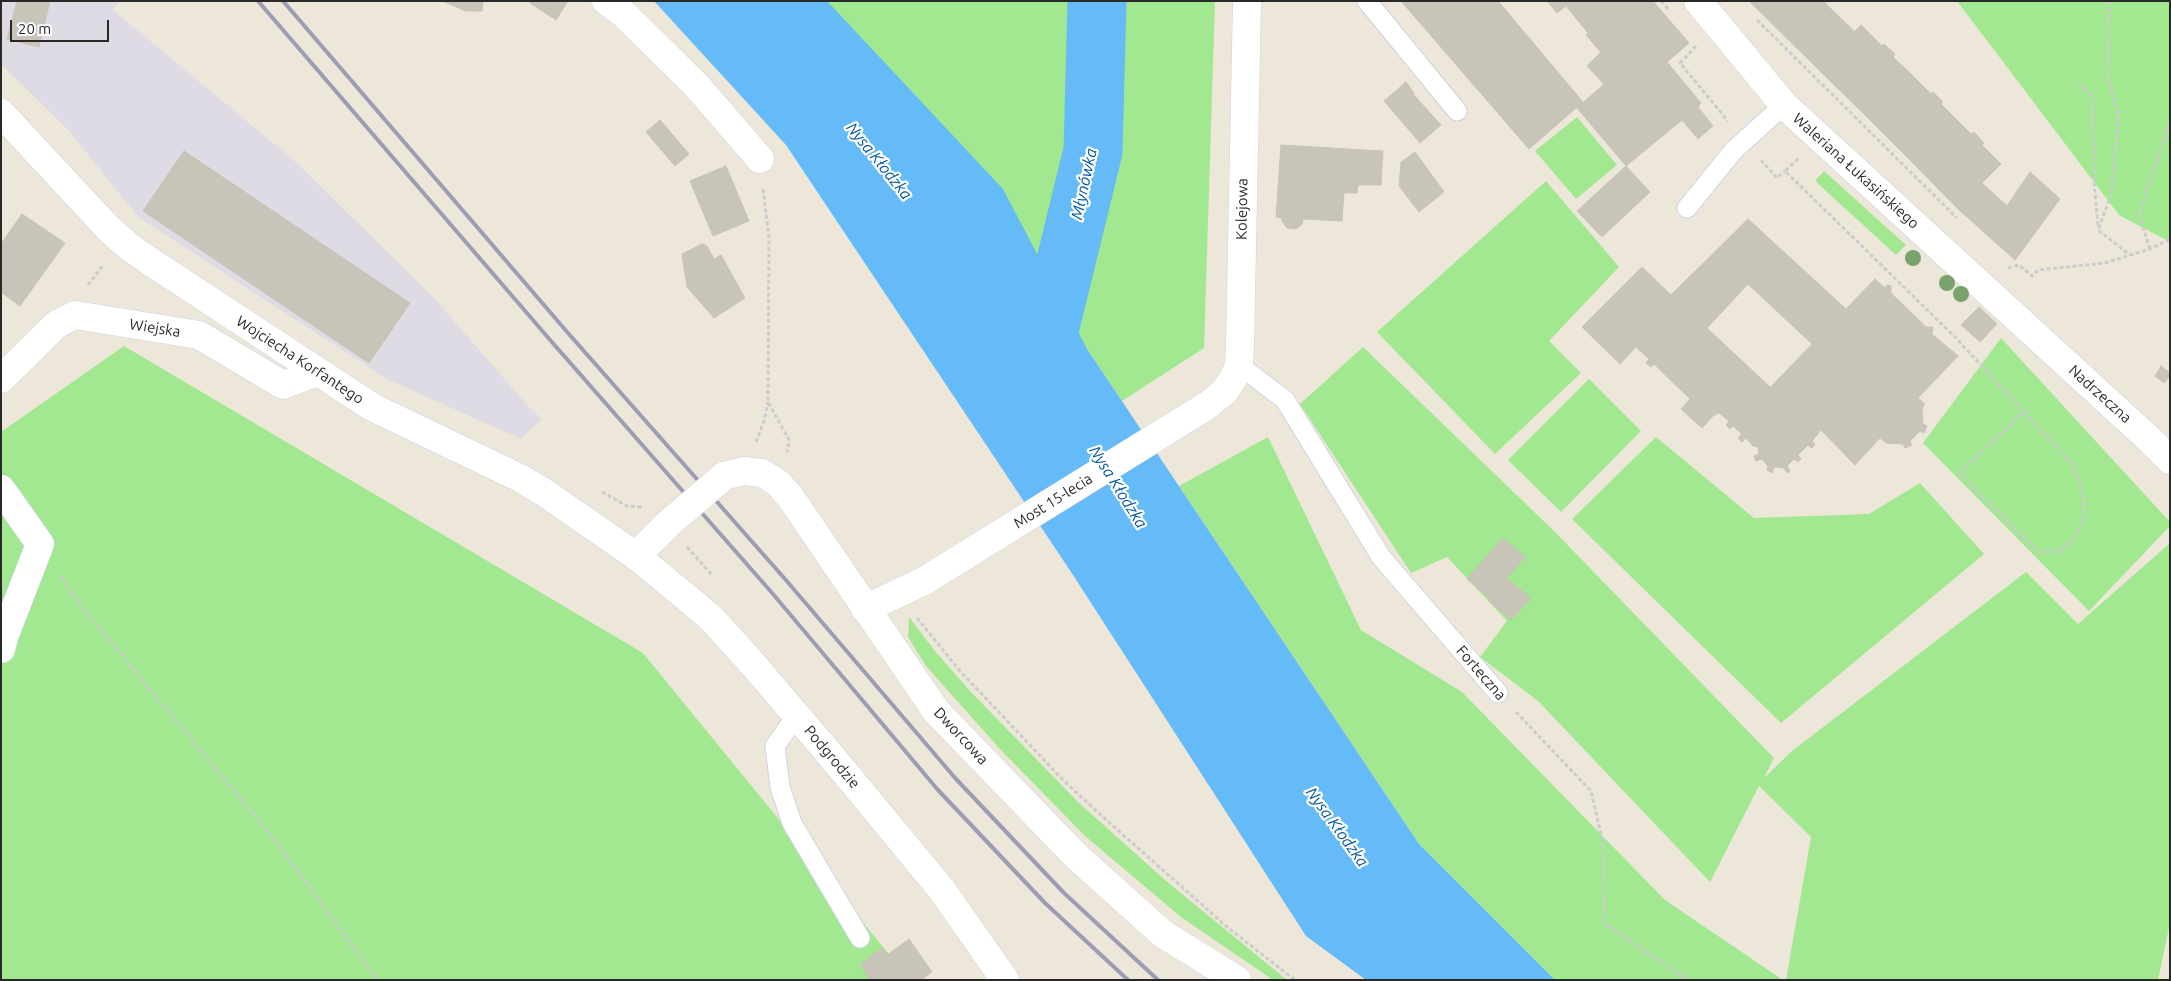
<!DOCTYPE html>
<html>
<head>
<meta charset="utf-8">
<style>
  body { margin:0 }
  #map { position:relative; width:2171px; height:981px; overflow:hidden; background:#ede7da; font-family:Ubuntu,sans-serif }
  canvas { display:block }
  .frame { position:absolute; inset:0; border:2px solid #292929; pointer-events:none }
  .scale { position:absolute; left:10px; top:20px; width:99px; height:22px; box-sizing:border-box; border:2px solid #292929; border-top:0; padding-left:6px; font-size:15px; line-height:18px; white-space:nowrap; color:#292929; -webkit-text-stroke:4px #fff; paint-order:stroke }
</style>
</head>
<body>
<div id="map">
<canvas width="2171" height="981"></canvas>
<div class="frame"></div>
<div class="scale">20 m</div>
</div>
<script>
const c = document.querySelector('canvas').getContext('2d');
c.lineJoin = 'round';
function paint(path, color) { c.fillStyle = color; c.fill(path, 'evenodd'); }
const shape = rows => new Path2D(rows.map(r => 'M' + r).join(''));
function strokePath(path, color, width, dash) { c.strokeStyle = color; c.lineWidth = width; c.lineCap = dash ? 'butt' : 'round'; c.setLineDash(dash || []); c.stroke(path); }
function drawText(font, color, halo, rows, align = 'center') {
  c.font = font + ' Ubuntu,sans-serif'; c.lineWidth = 4.5; c.setLineDash([]); c.textBaseline = 'middle'; c.strokeStyle = halo; c.fillStyle = color; for (const [text, x, y, turn = 0] of rows) {
    c.save(); c.translate(x, y); c.rotate((+turn || 0) * Math.PI / 180); c.textAlign = isNaN(turn) ? turn : align; if (halo) c.strokeText(text, 0, 0); c.fillText(text, 0, 0); c.restore();
  }
}
const industrial = shape([
  [1,1,120,1,113,10,298,164,433,297,529,407,542,419,521,439,387,379,138,217,69,131,1,64]
]);
const green = shape([
  [827,1,1215,1,1204,348,1122,401,1087,349],
  [1957,1,2170,1,2170,242,2119,215],
  [1577,117,1617,165,1576,199,1535,151],
  [1824,171,1906,245,1896,255,1815,181],
  [1546,181,1619,267,1549,341,1581,373,1495,454,1377,332],
  [2001,338,2170,522,2170,526,2089,611,1923,443],
  [124,346,643,653,910,980,1,980,1,432],
  [1363,347,1554,531,1774,758,1764,778,1792,751,2026,572,2078,624,2170,543,2170,923,2158,980,1786,980,1811,837,1759,786,1710,882,1538,701,1480,657,1507,621,1447,557,1411,573,1300,404],
  [1589,379,1641,431,1561,512,1508,460],
  [1268,437,1361,630,1462,692,1665,900,1783,980,1555,980,1419,844,1179,486],
  [1656,437,1754,518,1869,514,1920,483,1984,554,1781,723,1572,519],
  [909,617,935,651,971,692,1078,802,1165,880,1287,980,1273,980,1181,917,1085,836,999,748,926,666,908,637]
]);
const water = shape([
  [654,1,827,1,1003,189,1087,349,1419,844,1555,980,1366,980,1306,936,1073,575,786,145]
]);
const river = shape([
  [1041,363,1093,151,1097,1]
]);
const building = shape([
  [17,1,50,1,39,47,7,39,17,1],
  [442,1,483,1,482,11,466,11,442,1],
  [531,1,568,1,556,20,530,3,531,1],
  [1401,1,1498,1,1583,102,1529,149,1401,1],
  [1547,1,1653,1,1659,8,1604,56,1586,35,1588,33,1566,6,1557,13,1547,1],
  [1749,1,1823,1,1855,32,1818,69,1749,1],
  [1659,8,1689,43,1636,89,1620,70,1604,84,1587,66,1600,53,1604,56,1659,8],
  [1861,25,1882,46,1884,44,1895,54,1893,57,1912,75,1867,117,1818,69,1861,25],
  [1667,62,1701,103,1698,107,1713,126,1698,139,1682,120,1626,166,1577,108,1620,70,1636,89,1667,62],
  [1912,75,1931,94,1933,92,1943,102,1941,104,1953,116,1909,159,1867,117,1912,75],
  [1406,82,1414,93,1413,94,1441,125,1420,143,1384,101,1406,82],
  [1953,116,1971,134,1974,132,1984,143,1982,145,2001,164,1957,208,1909,159,1953,116],
  [660,120,689,154,675,166,646,132,660,120],
  [1281,145,1383,151,1381,185,1358,185,1357,193,1344,193,1342,221,1303,219,1302,224,1296,229,1287,228,1282,221,1282,218,1276,217,1281,145],
  [184,151,410,303,369,363,143,211,184,151],
  [1415,152,1444,192,1419,212,1399,186,1401,162,1415,152],
  [726,166,749,221,713,236,690,181,726,166],
  [1626,166,1650,192,1602,237,1577,211,1626,166],
  [2030,172,2060,199,2015,260,1957,208,1982,183,2007,206,2030,172],
  [22,214,65,243,20,306,1,292,1,244,22,214],
  [1748,219,1846,309,1812,344,1748,284,1707,328,1770,387,1730,429,1726,425,1729,421,1719,413,1714,415,1702,428,1681,409,1690,399,1654,364,1651,367,1646,363,1649,359,1636,347,1620,364,1582,327,1642,267,1671,295,1748,219],
  [702,244,707,246,714,259,721,255,745,298,714,318,687,287,682,254,702,244],
  [1875,279,1885,288,1887,285,1891,286,1891,293,1926,327,1933,327,1932,334,1958,356,1918,398,1925,404,1922,408,1923,424,1927,426,1924,433,1920,431,1910,441,1912,445,1905,448,1903,444,1886,443,1880,438,1855,465,1821,430,1812,441,1815,444,1812,448,1808,445,1798,455,1801,459,1798,462,1794,459,1787,466,1790,471,1787,473,1784,468,1774,467,1772,473,1767,470,1768,466,1762,459,1756,461,1754,456,1759,454,1758,447,1753,446,1746,438,1742,442,1738,438,1742,434,1733,426,1875,279],
  [1979,307,1997,324,1980,342,1961,325,1979,307],
  [2161,366,2170,373,2170,376,2164,383,2155,376,2161,366],
  [1503,538,1525,557,1489,598,1467,579,1503,538],
  [1506,578,1531,598,1511,620,1488,600,1506,578],
  [909,939,932,972,921,980,869,980,861,964,882,948,887,955,909,939]
]);
const path = shape([
  [1661,1,1668,9],
  [2109,1,2108,80,2119,115,2111,195,2098,230,2130,255],
  [1757,20,1957,218],
  [1696,46,1680,63,1728,121],
  [2079,84,2092,96,2094,181,2098,227],
  [1798,159,1785,171,1956,338,2072,464,2083,492,2084,517,2074,540,2058,552,2038,552,1959,473,2024,412],
  [1761,160,1777,178,1785,171],
  [763,189,769,237,768,402,789,440,787,452],
  [2150,249,2139,215,2170,120],
  [2008,268,2019,265,2032,276,2038,270,2105,263,2150,249,2170,239],
  [88,285,104,264],
  [756,442,764,421,768,402],
  [602,492,627,506,642,507],
  [687,547,713,576],
  [61,576,76,600,277,843,378,980],
  [917,618,960,671,1064,781,1103,817,1227,927,1295,980],
  [1516,712,1591,791,1603,843,1605,924,1688,980]
]);
const lane = shape([
  [1367,1,1457,111],
  [1687,208,1734,150,1784,105],
  [1239,365,1285,400,1381,557,1498,693],
  [797,715,775,746,780,787,792,823,860,938]
]);
const street = shape([
  [606,1,625,15,697,86,760,159],
  [1698,1,1784,105,2149,439,2170,460],
  [1,379,57,324,75,315,199,335,283,385,318,372],
  [724,476,743,471,762,473,778,483,791,498,936,711,1075,855,1163,934,1237,980],
  [1,489,40,544,4,637,1,649],
  [636,556,668,524],
  [865,609,924,581,1208,405,1224,392,1233,379,1239,365,1240,345,1247,1]
]);
const secondary = shape([
  [1,113,108,228,128,246,148,260,372,407,520,478,545,493,636,556,686,597,712,619,751,662,832,757,942,890,1005,980]
]);
const rail = shape([
  [258,1,551,341,773,594,938,790,1045,903,1128,980],
  [283,1,568,333,785,579,956,779,1064,893,1158,980]
]);
const streetBridge = shape([
  [668,524,724,476]
]);
const trees = [
  [1913,258],
  [1947,283],
  [1961,294]
];
const streetNames = [
  ["Waleriana Łukasińskiego",1856,171,42],
  ["Kolejowa",1242,209,-89],
  ["Wiejska",155,328,9],
  ["Wojciecha Korfantego",300,360,33],
  ["Nadrzeczna",2100,394,42],
  ["Most 15-lecia",1053,501,-32],
  ["Forteczna",1481,673,49],
  ["Dworcowa",961,736,47],
  ["Podgrodzie",832,757,50]
];
const waterNames = [
  ["Nysa Kłodzka",879,161,51],
  ["Młynówka",1084,184,-78],
  ["Nysa Kłodzka",1118,487,58],
  ["Nysa Kłodzka",1337,827,54]
];
paint(industrial, '#dfdbe4');
paint(green, '#a2e891');
paint(water, '#64bbf7');
strokePath(river, '#64bbf7', 59);
paint(building, '#c8c4b9');
strokePath(building, '#c8c4b3', 1);
strokePath(lane, '#cfd0e3', 21);
strokePath(street, '#cfd0e3', 29);
strokePath(secondary, '#cfd0e3', 29);
strokePath(path, '#ccc', 3, [4, 2.5]);
strokePath(lane, '#fff', 19);
strokePath(street, '#fff', 28);
strokePath(secondary, '#fff', 28);
strokePath(rail, '#9c9cb5', 4);
strokePath(streetBridge, '#cfd0e3', 29, []);
strokePath(streetBridge, '#fff', 28);
c.fillStyle = '#78a36d';
for (const [x, y] of trees) { c.beginPath(); c.arc(x, y, 8, 0, 2 * Math.PI); c.fill(); }
drawText('15px', '#292929', '#fff', streetNames);
drawText('italic 16px', '#0355a3', '#fff', waterNames);
</script>
</body>
</html>
